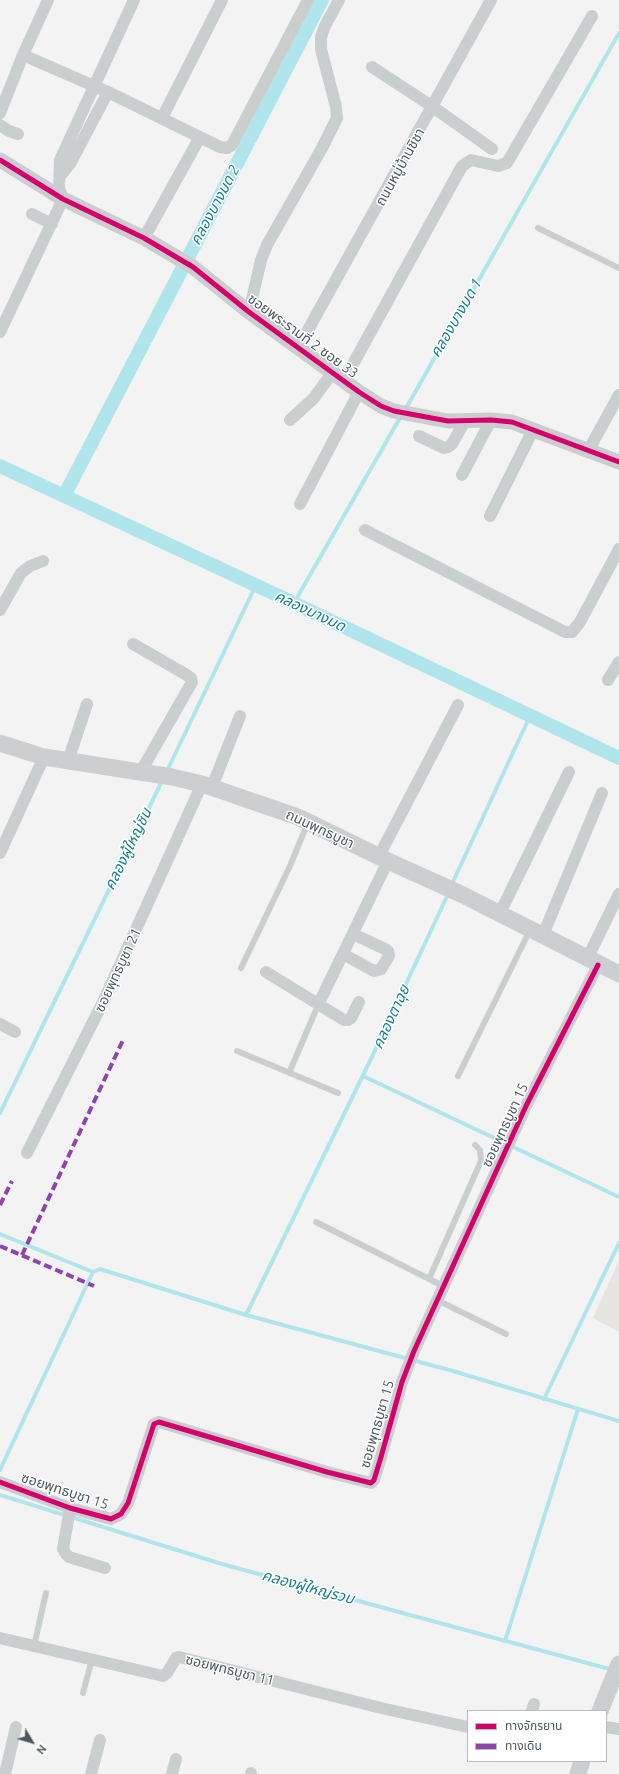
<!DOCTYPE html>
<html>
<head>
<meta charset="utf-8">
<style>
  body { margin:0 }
  #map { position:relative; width:619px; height:1774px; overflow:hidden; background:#f3f3f3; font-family:Ubuntu,"Noto Sans Thai",sans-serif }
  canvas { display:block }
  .legend { position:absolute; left:467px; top:1710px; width:140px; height:52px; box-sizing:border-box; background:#fff; border:1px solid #b7bcbf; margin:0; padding:5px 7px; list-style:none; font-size:12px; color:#4b585f }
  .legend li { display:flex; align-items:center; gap:8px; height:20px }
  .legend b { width:20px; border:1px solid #b7bcbf }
  .north { position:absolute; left:12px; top:1722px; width:40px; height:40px; -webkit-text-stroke:3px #fff; paint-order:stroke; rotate:128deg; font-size:11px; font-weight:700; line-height:16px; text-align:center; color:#4b585f }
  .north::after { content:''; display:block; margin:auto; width:14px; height:18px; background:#4b585f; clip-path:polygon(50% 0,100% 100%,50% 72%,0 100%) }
</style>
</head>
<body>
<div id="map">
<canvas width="619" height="1774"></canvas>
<ul class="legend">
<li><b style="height:5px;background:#d6006c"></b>ทางจักรยาน</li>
<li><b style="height:5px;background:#8e44ad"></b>ทางเดิน</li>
</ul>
<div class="north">N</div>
</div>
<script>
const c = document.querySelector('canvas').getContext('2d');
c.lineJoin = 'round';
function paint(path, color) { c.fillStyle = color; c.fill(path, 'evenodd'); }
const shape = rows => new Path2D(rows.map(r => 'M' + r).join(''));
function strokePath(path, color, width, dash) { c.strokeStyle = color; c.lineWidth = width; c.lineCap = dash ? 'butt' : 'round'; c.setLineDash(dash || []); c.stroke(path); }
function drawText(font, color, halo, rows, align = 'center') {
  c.font = font + ' Ubuntu,"Noto Sans Thai",sans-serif'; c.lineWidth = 3; c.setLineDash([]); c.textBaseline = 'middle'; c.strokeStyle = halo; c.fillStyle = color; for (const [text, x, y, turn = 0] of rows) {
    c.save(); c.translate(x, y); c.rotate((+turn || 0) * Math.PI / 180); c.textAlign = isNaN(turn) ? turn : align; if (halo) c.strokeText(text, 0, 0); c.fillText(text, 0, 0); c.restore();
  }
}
const commercial = shape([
  [619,1260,619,1332,593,1318]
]);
const stream = shape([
  [405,410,619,33],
  [294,603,401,416],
  [166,773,256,585],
  [451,886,530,716],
  [363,1076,619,1197],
  [0,1113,163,779],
  [0,1234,93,1272],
  [246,1315,369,1063,449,892],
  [544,1399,619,1243],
  [0,1470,93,1272,100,1269,246,1315,453,1371,619,1421],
  [0,1495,222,1564,613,1670],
  [505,1641,578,1409]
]);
const canal = shape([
  [0,466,279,596,619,758],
  [64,496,322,0]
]);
const service = shape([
  [538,228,619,268],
  [241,968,290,866,308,822],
  [237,1051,338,1093],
  [289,1073,319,1003],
  [458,1076,530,930],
  [316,1222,443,1286],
  [429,1279,481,1161,480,1150,475,1145],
  [437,1300,506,1334],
  [34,1646,46,1593],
  [83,1693,92,1659]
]);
const minor = shape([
  [23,55,108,92,220,147,227,148,232,145,308,0],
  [372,67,433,107,492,149],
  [0,113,23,55,48,0],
  [162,118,222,0],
  [0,125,9,131,18,134],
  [60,176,70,164,108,92],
  [32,214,52,224],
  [144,238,200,137],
  [249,312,261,260,267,245,322,148,337,118,336,107,321,49,321,37,325,26,339,0],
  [0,332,63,199,59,188,60,160,134,0],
  [298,348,491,0],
  [342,380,353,364,462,166,471,160,498,166,507,163,592,16],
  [290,420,314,398,332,373],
  [419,436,444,448,448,447,452,444,465,421],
  [588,451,619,395],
  [462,475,491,420],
  [300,504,359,392],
  [490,516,533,430],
  [365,530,565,632,572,632,580,622,619,549],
  [0,610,21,573,30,566,43,561],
  [133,644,185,674,191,678,192,682,140,773],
  [608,680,619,662],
  [68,761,87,704],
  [212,787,240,716],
  [0,853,44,757],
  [379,856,458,705],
  [500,913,569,772],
  [543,935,602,793],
  [343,954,374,971,381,969,389,956,388,951,385,949,353,934],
  [587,959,619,894],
  [266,972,344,1020,348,1020,351,1018,359,1002],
  [319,1003,388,861],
  [0,1024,15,1032],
  [27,1153,103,1002,202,784],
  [0,1482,70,1508,111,1519,121,1514,128,1503,154,1424,159,1422,327,1472,371,1483,374,1480,381,1457,402,1382,414,1351,526,1106,598,965],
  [70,1508,63,1549,66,1554,69,1557,105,1568],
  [0,1638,163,1676,167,1673,176,1658,179,1657,381,1708,468,1727],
  [532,1711,534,1704],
  [606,1727,619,1729],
  [5,1774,16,1727],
  [91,1774,100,1740],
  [172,1774,176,1759],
  [251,1774,251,1773]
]);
const tertiary = shape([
  [0,160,63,199,144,238,193,267,249,312,359,392,381,406,394,411,448,421,491,420,512,422,619,462]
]);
const secondary = shape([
  [0,743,44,757,172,777,202,784,298,817,388,861,461,894,619,974],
  [600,1711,619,1664],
  [578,1774,582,1761]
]);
const quiet = shape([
  [0,1205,12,1181],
  [0,1246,94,1286],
  [22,1255,124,1038]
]);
const cycleway = shape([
  [0,160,63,199,144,238,193,267,249,312,359,392,381,406,394,411,448,421,491,420,512,422,619,462],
  [0,1482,70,1508,111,1519,121,1514,128,1503,154,1424,159,1422,327,1472,371,1483,374,1480,381,1457,402,1382,414,1351,526,1106,598,965]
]);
const streetNames = [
  ["ถนนหมู่บ้านชิชา",400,167,-61],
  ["ซอยพระรามที่ 2 ซอย 33",303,336,36],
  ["ถนนพุทธบูชา",320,829,25],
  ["ซอยพุทธบูชา 21",118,970,-65],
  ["ซอยพุทธบูชา 15",505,1125,-65],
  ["ซอยพุทธบูชา 15",377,1424,-74],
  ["ซอยพุทธบูชา 15",65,1491,18],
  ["ซอยพุทธบูชา 11",230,1670,14]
];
const waterNames = [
  ["คลองบางมด 2",215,205,-62],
  ["คลองบางมด 1",456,318,-60],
  ["คลองบางมด",310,611,25],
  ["คลองผู้ใหญ่ชิน",128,849,-64],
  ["คลองตาฉุย",391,1017,-65],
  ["คลองผู้ใหญ่รวบ",308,1587,15]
];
paint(commercial, '#e7e5e2');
strokePath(stream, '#b0e6eb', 4);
strokePath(canal, '#b0e6eb', 14);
strokePath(service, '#cbcecf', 6);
strokePath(minor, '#cbcecf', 12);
strokePath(tertiary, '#cbcecf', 15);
strokePath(secondary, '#ccced0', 17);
strokePath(quiet, '#8e44ad', 4, [8, 4]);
strokePath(cycleway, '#d6006c', 5);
drawText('14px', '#4b585f', '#fff', streetNames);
drawText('italic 15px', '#147f8a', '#fff', waterNames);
</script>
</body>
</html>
